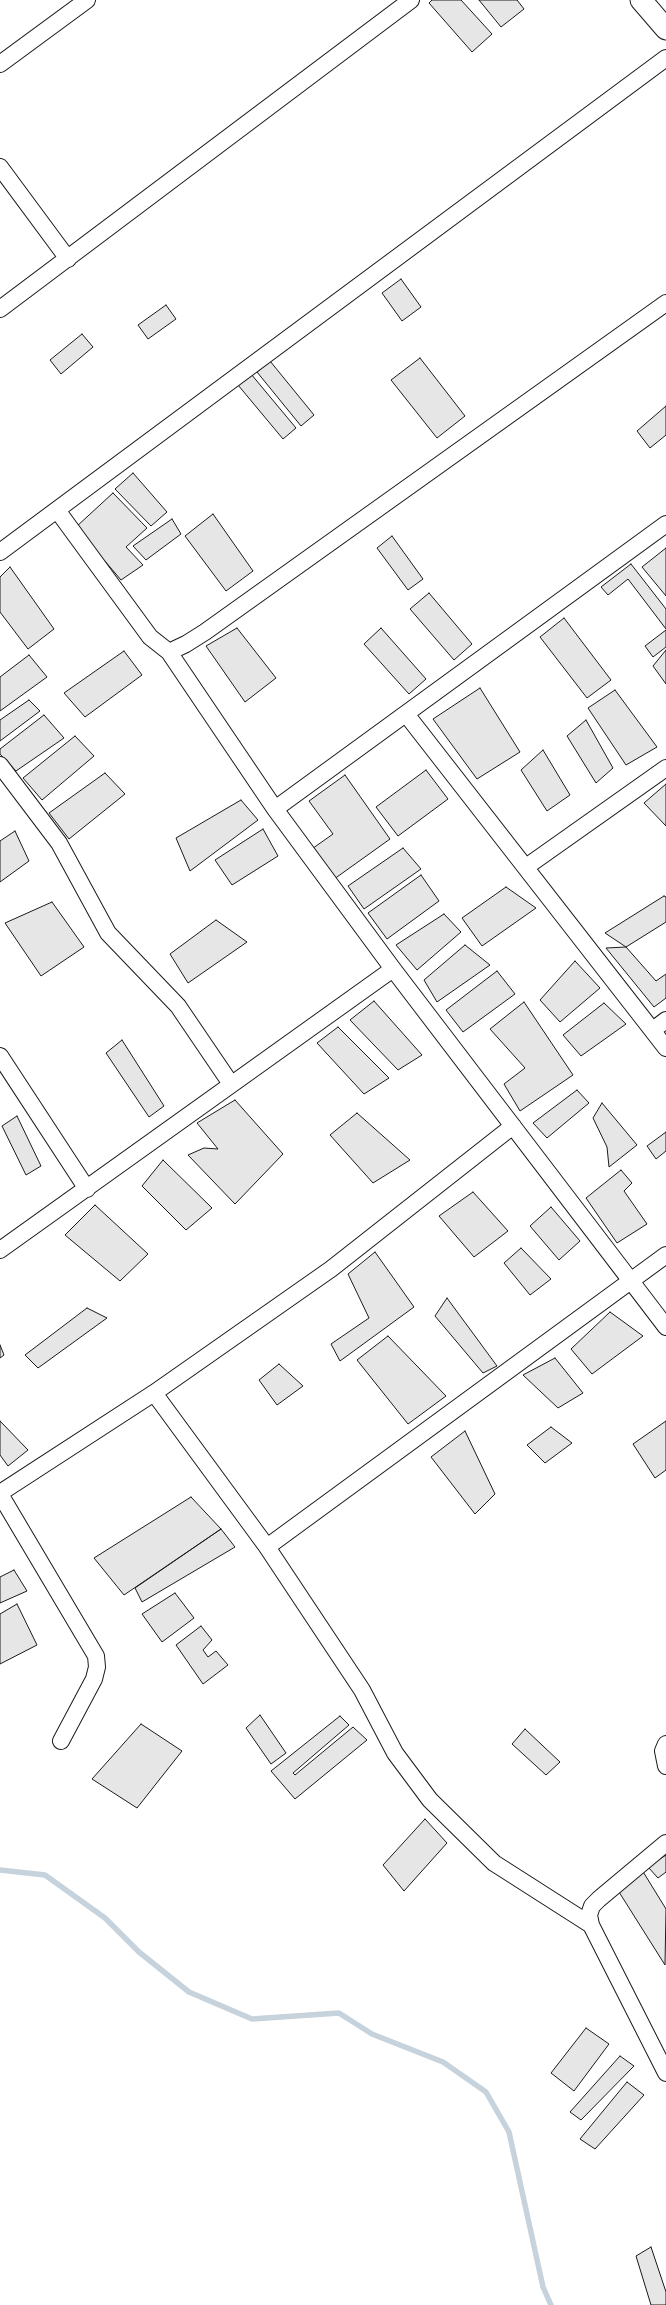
<!DOCTYPE html>
<html>
<head>
<meta charset="utf-8">
<style>
  body { margin:0 }
  canvas { display:block; background:#fff }
</style>
</head>
<body>
<canvas width="666" height="2305"></canvas>
<script>
const c = document.querySelector('canvas').getContext('2d');
c.lineJoin = 'round';
const shape = rows => new Path2D(rows.map(r => 'M' + r).join(''));
function strokePath(path, color, width, dash) { c.strokeStyle = color; c.lineWidth = width; c.lineCap = dash ? 'butt' : 'round'; c.setLineDash(dash || []); c.stroke(path); }
function paint(path, color) { c.fillStyle = color; c.fill(path, 'evenodd'); }
const stream = shape([
  [0,1870,45,1875,105,1918,139,1952,189,1992,252,2019,339,2013,372,2034,443,2062,486,2092,509,2132,543,2287,551,2305]
]);
const building = shape([
  [432,0,461,0,492,34,472,52,429,3,432,0],
  [479,0,517,0,524,9,501,27,479,0],
  [401,279,421,307,402,321,382,293,401,279],
  [166,305,176,319,148,339,138,325,166,305],
  [82,334,93,347,61,374,50,360,82,334],
  [420,358,465,416,437,438,391,380,420,358],
  [270,361,314,415,301,426,257,372,270,361],
  [251,374,296,428,283,439,238,385,251,374],
  [666,406,666,435,650,448,637,431,666,406],
  [133,473,167,512,151,526,115,489,133,473],
  [113,493,147,528,126,547,143,565,121,580,76,527,113,493],
  [213,514,253,571,226,591,185,536,213,514],
  [172,519,181,534,146,560,133,546,172,519],
  [392,536,423,579,408,590,377,548,392,536],
  [666,548,666,596,642,567,666,548],
  [631,564,666,609,666,629,628,579,608,595,601,587,631,564],
  [10,567,54,629,28,649,0,612,0,577,10,567],
  [429,593,472,644,454,660,410,609,429,593],
  [564,618,611,680,587,698,540,637,564,618],
  [237,628,276,678,245,702,206,646,237,628],
  [381,628,426,679,409,694,364,644,381,628],
  [666,630,666,647,653,657,645,646,666,630],
  [666,650,666,684,653,666,666,650],
  [124,651,142,675,85,717,64,693,124,651],
  [29,655,47,677,0,711,0,677,29,655],
  [480,688,520,752,477,779,433,719,480,688],
  [615,690,657,747,626,765,588,708,615,690],
  [29,700,40,711,0,741,0,720,29,700],
  [44,715,64,738,16,771,0,754,0,749,44,715],
  [586,720,613,768,596,783,567,736,586,720],
  [75,736,94,756,42,800,23,778,75,736],
  [543,750,570,795,547,811,521,770,543,750],
  [426,770,448,799,398,836,376,807,426,770],
  [105,773,125,794,69,839,49,813,105,773],
  [345,775,390,839,330,882,309,851,333,834,309,801,345,775],
  [666,784,666,826,644,803,666,784],
  [241,800,258,820,190,871,176,838,241,800],
  [263,829,278,856,232,885,215,860,263,829],
  [15,831,29,861,0,882,0,841,15,831],
  [403,848,421,869,364,909,348,886,403,848],
  [421,875,439,901,387,939,368,913,421,875],
  [506,887,536,908,482,946,462,918,506,887],
  [664,896,666,897,666,922,626,947,605,933,664,896],
  [52,902,84,947,41,976,5,923,52,902],
  [444,914,461,932,417,970,396,945,444,914],
  [216,920,247,942,188,983,170,954,216,920],
  [465,945,490,965,437,1002,424,980,465,945],
  [626,947,656,981,666,974,666,998,654,1007,606,948,626,947],
  [575,961,600,988,560,1022,540,1000,575,961],
  [497,971,515,994,463,1032,446,1010,497,971],
  [374,1001,422,1055,398,1070,350,1020,374,1001],
  [524,1002,573,1075,520,1111,504,1084,525,1068,490,1029,524,1002],
  [604,1003,626,1024,581,1056,563,1035,604,1003],
  [338,1027,389,1078,364,1094,317,1043,338,1027],
  [122,1040,164,1106,149,1117,106,1053,122,1040],
  [577,1090,589,1103,547,1138,533,1123,577,1090],
  [235,1100,283,1154,235,1204,188,1155,204,1148,218,1149,197,1123,235,1100],
  [602,1103,637,1145,609,1167,607,1147,593,1118,602,1103],
  [357,1113,410,1160,373,1183,330,1135,357,1113],
  [17,1116,41,1166,26,1175,2,1126,17,1116],
  [666,1132,666,1151,656,1159,647,1146,666,1132],
  [163,1160,212,1208,186,1230,142,1186,163,1160],
  [621,1170,632,1183,624,1191,647,1224,617,1243,586,1198,621,1170],
  [473,1192,508,1231,474,1257,439,1216,473,1192],
  [95,1205,148,1254,120,1281,65,1235,95,1205],
  [551,1207,580,1241,559,1260,530,1226,551,1207],
  [521,1248,551,1279,530,1295,504,1263,521,1248],
  [375,1252,414,1307,340,1361,331,1344,369,1318,348,1274,375,1252],
  [447,1298,497,1366,483,1373,435,1316,447,1298],
  [87,1308,107,1318,38,1368,25,1355,87,1308],
  [610,1312,643,1336,592,1374,571,1349,610,1312],
  [388,1336,446,1396,408,1424,357,1360,388,1336],
  [0,1345,4,1355,0,1358,0,1345],
  [555,1358,583,1393,558,1408,523,1375,555,1358],
  [279,1364,303,1386,277,1405,259,1380,279,1364],
  [0,1421,28,1450,8,1466,0,1455,0,1421],
  [666,1421,666,1470,655,1478,633,1444,666,1421],
  [551,1427,572,1443,545,1463,527,1445,551,1427],
  [465,1431,495,1494,475,1514,431,1457,465,1431],
  [191,1497,221,1529,124,1595,94,1558,191,1497],
  [221,1529,235,1547,142,1602,135,1588,221,1529],
  [14,1570,27,1591,0,1603,0,1577,14,1570],
  [175,1593,194,1618,162,1642,142,1614,175,1593],
  [17,1604,37,1645,0,1664,0,1614,17,1604],
  [201,1626,212,1640,203,1650,208,1657,216,1651,228,1665,203,1684,176,1645,201,1626],
  [260,1715,286,1753,271,1764,246,1728,260,1715],
  [340,1716,349,1725,293,1773,295,1775,353,1727,367,1740,295,1799,271,1771,340,1716],
  [141,1724,182,1751,137,1808,92,1779,141,1724],
  [525,1729,560,1762,546,1775,512,1744,525,1729],
  [425,1819,447,1843,404,1891,383,1865,425,1819],
  [666,1855,666,1872,658,1878,648,1867,666,1855],
  [642,1870,666,1909,665,1965,619,1892,642,1870],
  [586,2028,609,2044,574,2091,551,2073,586,2028],
  [620,2056,634,2066,581,2120,570,2112,620,2056],
  [627,2082,644,2095,595,2149,580,2139,627,2082],
  [651,2247,666,2292,666,2305,651,2305,636,2256,651,2247]
]);
const minor = shape([
  [0,64,87,0],
  [0,167,68,259],
  [0,309,411,0],
  [57,510,150,637,169,652,186,644,205,632,666,303],
  [0,552,666,58],
  [169,652,275,809,393,969,666,1327],
  [406,714,666,1048],
  [0,765,59,843,108,933,178,1006,231,1084],
  [275,809,666,524],
  [526,867,666,768],
  [653,1030,666,1020],
  [0,1056,87,1189],
  [0,1250,393,969],
  [154,1393,267,1547,362,1690,395,1753,430,1800,494,1863,591,1925],
  [0,1493,154,1393,331,1269,513,1126],
  [0,1494,96,1656,97,1667,94,1679,61,1741],
  [267,1547,666,1255],
  [666,1744,663,1751,666,1766],
  [666,1843,599,1899,592,1906,589,1915,591,1925,666,2073]
]);
const tertiary = shape([
  [641,0,666,29]
]);
strokePath(stream, '#c6d2dc', 5.5);
paint(building, '#e6e6e6');
strokePath(building, '#1a1a1a', 1);
strokePath(minor, '#1a1a1a', 18);
strokePath(tertiary, '#1a1a1a', 23);
strokePath(minor, '#fff', 16);
strokePath(tertiary, '#fff', 21);
</script>
</body>
</html>
